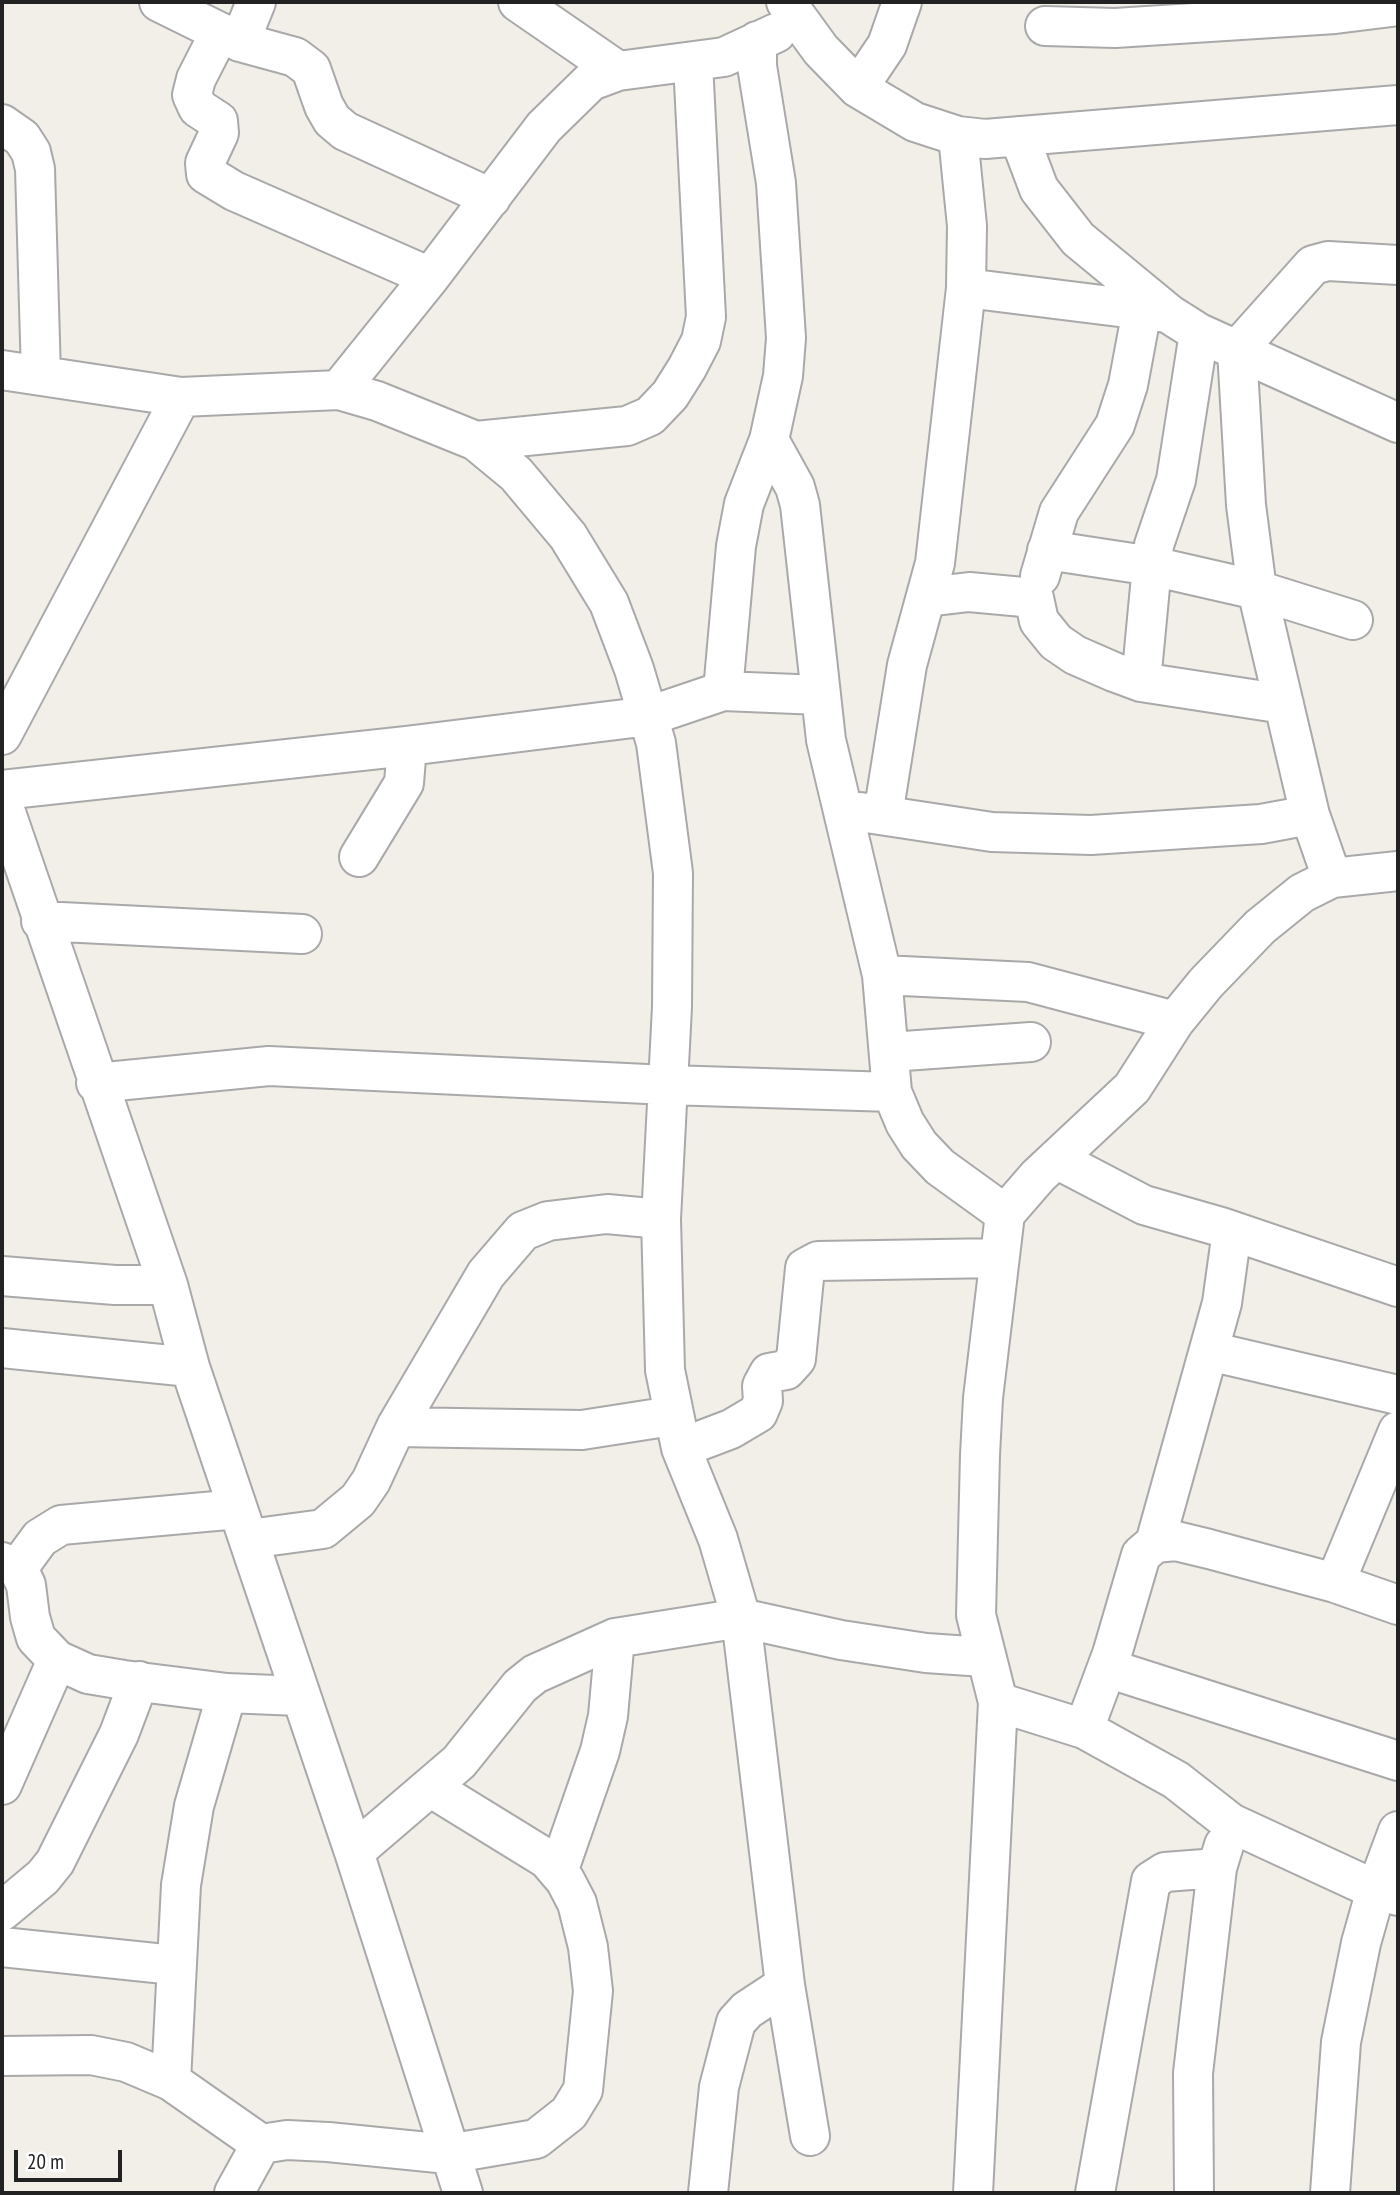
<!DOCTYPE html>
<html>
<head>
<meta charset="utf-8">
<style>
  body { margin:0 }
  #map { position:relative; width:1400px; height:2195px; overflow:hidden; background:#f2eee8; font-family:"PT Sans Narrow",sans-serif }
  canvas { display:block }
  .frame { position:absolute; inset:0; border:4px solid #222; pointer-events:none }
  .scale { position:absolute; left:14px; top:2150px; width:108px; height:32px; box-sizing:border-box; border:4px solid #222; border-top:0; padding-left:9px; font-size:21px; line-height:24px; white-space:nowrap; color:#222; -webkit-text-stroke:5px #fff; paint-order:stroke }
</style>
</head>
<body>
<div id="map">
<canvas width="1400" height="2195"></canvas>
<div class="frame"></div>
<div class="scale">20 m</div>
</div>
<script>
const c = document.querySelector('canvas').getContext('2d');
c.lineJoin = 'round';
const shape = rows => new Path2D(rows.map(r => 'M' + r).join(''));
function strokePath(path, color, width, dash) { c.strokeStyle = color; c.lineWidth = width; c.lineCap = dash ? 'butt' : 'round'; c.setLineDash(dash || []); c.stroke(path); }
const minor = shape([
  [159,2,240,42,295,57,311,69,324,106,332,120,345,131,491,198],
  [518,2,618,71],
  [786,2,821,50,858,88,915,122,958,136,985,139,1398,105],
  [1045,26,1115,28,1335,14,1398,6],
  [220,32,196,79,192,95,198,108,218,121,219,133,205,163,206,174,234,191,430,277],
  [757,41,757,66,776,183,786,338,783,376,769,440,795,487,800,505,826,740,882,975,892,1092,905,1123,919,1145,940,1167,1005,1214],
  [240,42,256,2],
  [858,88,887,45,902,2],
  [2,124,22,138,31,152,35,169,41,375],
  [1019,136,1039,189,1078,239,1169,314,1199,333,1398,423],
  [966,288,1167,313],
  [2,370,181,397,339,390,377,401,476,441,516,474,568,536,609,603,634,669,656,743,673,873,672,1007,661,1219,665,1370,681,1448,718,1539,741,1618,785,1985,810,2136],
  [339,390,430,277,544,127,591,81,618,71,724,57,776,33],
  [476,441,627,426,650,416,670,395,687,368,701,341,706,317,693,63],
  [1047,550,1152,566,1257,590,1353,620],
  [1040,576,1059,512,1115,425,1128,385,1142,310],
  [927,597,969,592,1034,598,1039,621,1056,642,1075,655,1114,672,1141,682,1284,704],
  [1141,682,1154,545,1176,480,1199,333],
  [723,691,736,546,744,504,769,440],
  [2,735,181,397],
  [2,790,407,746,649,716,723,691,820,695],
  [2,801,168,1285,190,1367,354,1852,463,2193],
  [860,812,992,832,1091,835,1261,824,1310,815],
  [883,815,907,665,935,563,966,288,967,226,958,136],
  [359,857,404,783,407,746],
  [1332,878,1310,815,1257,590,1246,505,1237,350,1313,265,1328,261,1398,265],
  [41,921,302,934],
  [882,975,1028,982,1175,1021],
  [890,1052,1031,1042],
  [96,1083,269,1066,668,1085,892,1092],
  [1056,1159,1144,1205,1221,1227,1398,1287],
  [2,1276,115,1285,168,1285],
  [2,1348,190,1367],
  [1209,1351,1398,1395],
  [396,1427,582,1430,672,1416],
  [681,1448,731,1429,758,1413,763,1401,762,1386,769,1373,786,1370,796,1359,805,1268,818,1261,999,1258],
  [249,1539,323,1529,358,1500,371,1481,396,1427,486,1274,523,1231,548,1221,607,1214,661,1219],
  [1155,1543,1222,1303,1232,1231],
  [2,1562,18,1568,26,1585,30,1617,36,1638,57,1660,88,1674,124,1680,227,1693,299,1696],
  [18,1568,40,1538,61,1525,238,1509],
  [1335,1583,1398,1431],
  [1107,1668,1398,1761],
  [998,1702,1084,1729,1176,1780,1231,1823,1376,1890,1398,1896],
  [1084,1729,1112,1654,1141,1555,1155,1543,1176,1541,1209,1549,1335,1583,1398,1605],
  [2,1785,57,1660],
  [354,1852,459,1762,520,1686,535,1674,615,1638,741,1618,841,1640,926,1653,984,1657],
  [558,1872,600,1751,608,1716,615,1638],
  [2,1911,43,1877,55,1862,119,1734,139,1681],
  [2,1947,174,1965],
  [2,2056,91,2055,126,2062,171,2081,261,2144],
  [171,2081,181,1885,194,1806,227,1693],
  [234,2193,261,2144,287,2140,328,2142,448,2154,536,2139,569,2113,583,2090,593,1991,588,1947,577,1903,565,1880,547,1859,430,1787],
  [708,2193,719,2087,736,2022,747,2010,785,1985],
  [973,2193,998,1702,976,1615,980,1455,983,1398,1005,1214,1038,1176,1132,1088,1175,1021,1206,983,1260,927,1302,893,1332,878,1398,871],
  [1095,2193,1151,1881,1165,1872,1217,1868],
  [1194,2193,1193,2073,1217,1868,1224,1845],
  [1330,2193,1341,2042,1361,1943,1376,1890,1398,1831]
]);
strokePath(minor, '#a9a9a9', 42);
strokePath(minor, '#fff', 38);
</script>
</body>
</html>
